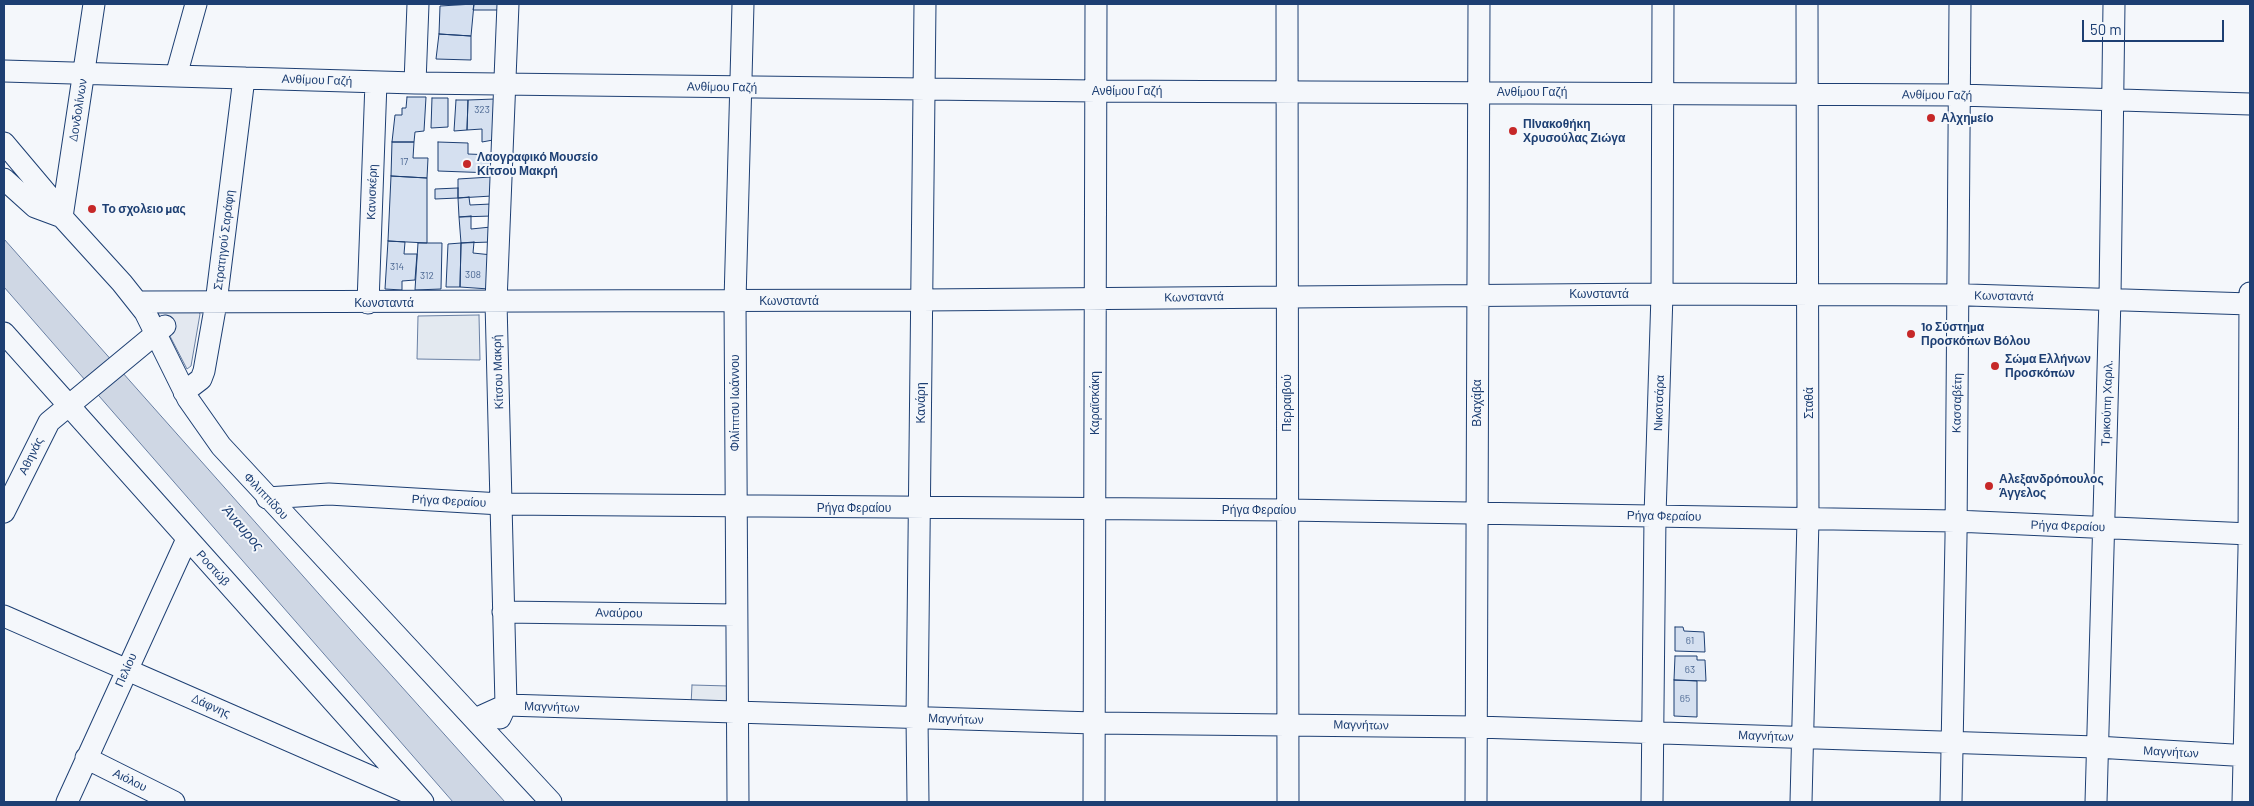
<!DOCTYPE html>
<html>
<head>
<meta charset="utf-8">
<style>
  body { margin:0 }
  #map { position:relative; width:2254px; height:806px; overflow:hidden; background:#f4f7fb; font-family:Barlow,sans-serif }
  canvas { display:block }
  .frame { position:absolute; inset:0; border:5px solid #1d3f73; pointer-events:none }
  .scale { position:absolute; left:2082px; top:20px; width:142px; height:22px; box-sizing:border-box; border:2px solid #1d3f73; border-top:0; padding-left:6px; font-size:15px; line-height:18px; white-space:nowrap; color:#1d3f73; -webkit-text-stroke:4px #f4f7fb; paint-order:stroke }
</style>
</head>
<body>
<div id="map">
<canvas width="2254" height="806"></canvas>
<div class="frame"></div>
<div class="scale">50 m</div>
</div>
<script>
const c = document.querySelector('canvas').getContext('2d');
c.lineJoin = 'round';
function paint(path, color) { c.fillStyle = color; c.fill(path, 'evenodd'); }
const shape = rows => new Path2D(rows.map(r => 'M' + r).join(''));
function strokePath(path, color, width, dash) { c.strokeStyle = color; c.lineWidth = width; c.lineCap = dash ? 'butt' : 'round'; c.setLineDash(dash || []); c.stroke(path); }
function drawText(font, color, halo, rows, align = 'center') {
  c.font = font + ' Barlow,sans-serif'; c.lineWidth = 4; c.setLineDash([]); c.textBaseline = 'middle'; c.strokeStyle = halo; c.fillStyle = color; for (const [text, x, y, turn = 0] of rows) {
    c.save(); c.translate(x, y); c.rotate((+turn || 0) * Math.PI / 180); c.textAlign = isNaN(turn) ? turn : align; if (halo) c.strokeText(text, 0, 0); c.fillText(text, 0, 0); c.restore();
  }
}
const green = shape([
  [479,315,480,360,417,359,418,316,479,315],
  [692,685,729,686,729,706,691,705,692,685]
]);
const parking = shape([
  [198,310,200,314,191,366,187,369,157,311,198,310]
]);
const water = shape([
  [4,239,358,638,505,802,453,802,4,287,4,239]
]);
const building = shape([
  [474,4,499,4,499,10,473,10,474,4],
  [474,4,471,36,439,34,440,6,474,4],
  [439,34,471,36,471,60,436,59,439,34],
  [407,97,426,97,424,131,415,132,414,142,392,142,395,115,402,115,402,108,406,108,407,97],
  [432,98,448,98,448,127,431,128,432,98],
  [495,99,493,140,482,142,482,129,467,130,468,100,495,99],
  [456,100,468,100,467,130,454,131,456,100],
  [392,142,414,142,413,158,428,158,427,178,391,176,392,142],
  [438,142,468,143,468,154,493,155,493,173,438,171,438,142],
  [391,176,427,178,427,243,388,241,391,176],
  [491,177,492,196,458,198,458,179,491,177],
  [458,188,458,198,435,199,435,189,458,188],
  [469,197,470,205,491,204,492,216,459,217,458,198,469,197],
  [471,216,471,229,491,227,491,242,461,243,459,217,471,216],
  [388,241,405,242,404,254,417,254,415,280,402,281,402,290,385,289,388,241],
  [474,242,473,253,492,255,489,289,460,287,461,243,474,242],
  [418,243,442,243,441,289,415,290,418,243],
  [461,243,460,287,446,287,448,244,461,243],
  [1675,627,1683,627,1684,631,1704,632,1705,652,1675,651,1675,627],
  [1675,656,1697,656,1697,660,1705,660,1706,681,1674,680,1675,656],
  [1674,680,1697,681,1697,717,1674,716,1674,680]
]);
const minor = shape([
  [1287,4,1288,802],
  [4,71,415,83,1096,91,1959,95,2250,104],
  [176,76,196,4],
  [415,83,418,4],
  [4,143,47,194,62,217],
  [4,179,35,207,62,217,122,283,145,312,188,399,221,446,551,802],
  [62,217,94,4],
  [138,302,922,300,1662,294,1969,295,2250,304],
  [368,303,376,82],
  [4,333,423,802],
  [184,392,201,379,204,371,216,303,244,78],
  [267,498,329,494,501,504,1287,510,1955,521,2250,534],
  [4,512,49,422,165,326],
  [503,612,736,615],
  [4,616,411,794],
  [500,718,506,705,496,302,508,4],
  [475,719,506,705,1094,723,1477,727,2096,747,2250,756],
  [86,758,174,802],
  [67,802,187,539],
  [738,802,735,301,743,4],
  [918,802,917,718,925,4],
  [1094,802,1096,4],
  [1476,802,1479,4],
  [1652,802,1655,516,1662,294,1663,4],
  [1801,802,1808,519,1807,4],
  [1951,802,1956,537,1960,4],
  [2096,802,2110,298,2114,4],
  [2243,802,2249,549,2250,293]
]);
const markers = [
  [1931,118,5,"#c62828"],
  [1513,131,5,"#c62828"],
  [467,164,5,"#c62828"],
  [92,209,5,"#c62828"],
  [1911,334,5,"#c62828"],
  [1995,366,5,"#c62828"],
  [1989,486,5,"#c62828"]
];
const numberNames = [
  ["323",482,110],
  ["17",404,162],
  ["314",397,267],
  ["308",473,275],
  ["312",427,276],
  ["61",1690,641],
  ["63",1690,670],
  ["65",1685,699]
];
const streetNames = [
  ["Ανθίμου Γαζή",317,80,2],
  ["Ανθίμου Γαζή",722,87,1],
  ["Ανθίμου Γαζή",1127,91],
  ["Ανθίμου Γαζή",1532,92],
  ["Ανθίμου Γαζή",1937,95,1],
  ["Δονδολίνων",78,110,-81],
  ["Κανισκέρη",372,192,-88],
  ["Στρατηγού Σαράφη",224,240,-83],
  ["Κωνσταντά",1599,294],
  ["Κωνσταντά",2004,296,1],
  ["Κωνσταντά",1194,297,-1],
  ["Κωνσταντά",789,301],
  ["Κωνσταντά",384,303],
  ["Κίτσου Μακρή",498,372,-92],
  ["Φιλίππου Ιωάννου",735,403,-90],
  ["Κανάρη",921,403,-90],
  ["Καραϊσκάκη",1095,403,-90],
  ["Περραιβού",1287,403,-90],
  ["Βλαχάβα",1477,403,-90],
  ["Νικοτσάρα",1659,403,-88],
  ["Σταθά",1809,403,-90],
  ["Κασσαβέτη",1957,403,-89],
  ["Τρικούπη Χαριλ.",2107,403,-88],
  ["Αθηνάς",31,456,-64],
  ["Φιλιππίδου",266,496,47],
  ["Ρήγα Φεραίου",449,501,3],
  ["Ρήγα Φεραίου",854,508],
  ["Ρήγα Φεραίου",1259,510],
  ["Ρήγα Φεραίου",1664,516,1],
  ["Ρήγα Φεραίου",2068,526,2],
  ["Ροστώβ",213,568,48],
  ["Αναύρου",619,613,1],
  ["Πελίου",126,670,-66],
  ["Δάφνης",211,706,24],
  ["Μαγνήτων",552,707,2],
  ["Μαγνήτων",956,719,2],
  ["Μαγνήτων",1361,725,1],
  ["Μαγνήτων",1766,736,2],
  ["Μαγνήτων",2171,752,3],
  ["Αιόλου",130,780,26]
];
const poiNames = [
  ["Αλχημείο",1941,118],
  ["ΠΙνακοθήκη",1523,124],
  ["Χρυσούλας Ζιώγα",1523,138],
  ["Λαογραφικό Μουσείο",477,157],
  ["Κίτσου Μακρή",477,171],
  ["Το σχολειο μας",102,209],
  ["1ο Σύστημα",1921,327],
  ["Προσκόπων Βόλου",1921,341],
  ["Σώμα Ελλήνων",2005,359],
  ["Προσκόπων",2005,373],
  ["Αλεξανδρόπουλος",1999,479],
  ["Άγγελος",1999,493]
];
const waterNames = [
  ["Άναυρος",243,528,49]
];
paint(green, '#e3e9f0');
strokePath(green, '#687fa3', 1);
paint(parking, '#e3e8f0');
strokePath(parking, '#687fa3', 1);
paint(water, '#cfd7e4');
strokePath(water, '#687fa3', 1);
paint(building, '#d5e0f0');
strokePath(building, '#1d3f73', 1);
strokePath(minor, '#1d3f73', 23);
strokePath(minor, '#f4f7fb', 21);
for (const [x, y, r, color] of markers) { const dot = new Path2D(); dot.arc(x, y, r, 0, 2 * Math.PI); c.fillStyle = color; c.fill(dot); strokePath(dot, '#f4f7fb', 2); }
drawText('10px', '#4b6792', null, numberNames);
drawText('12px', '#1d3f73', '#f4f7fb', streetNames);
drawText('bold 12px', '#1d3f73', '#f4f7fb', poiNames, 'left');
drawText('italic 14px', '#1d3f73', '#f4f7fb', waterNames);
</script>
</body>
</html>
